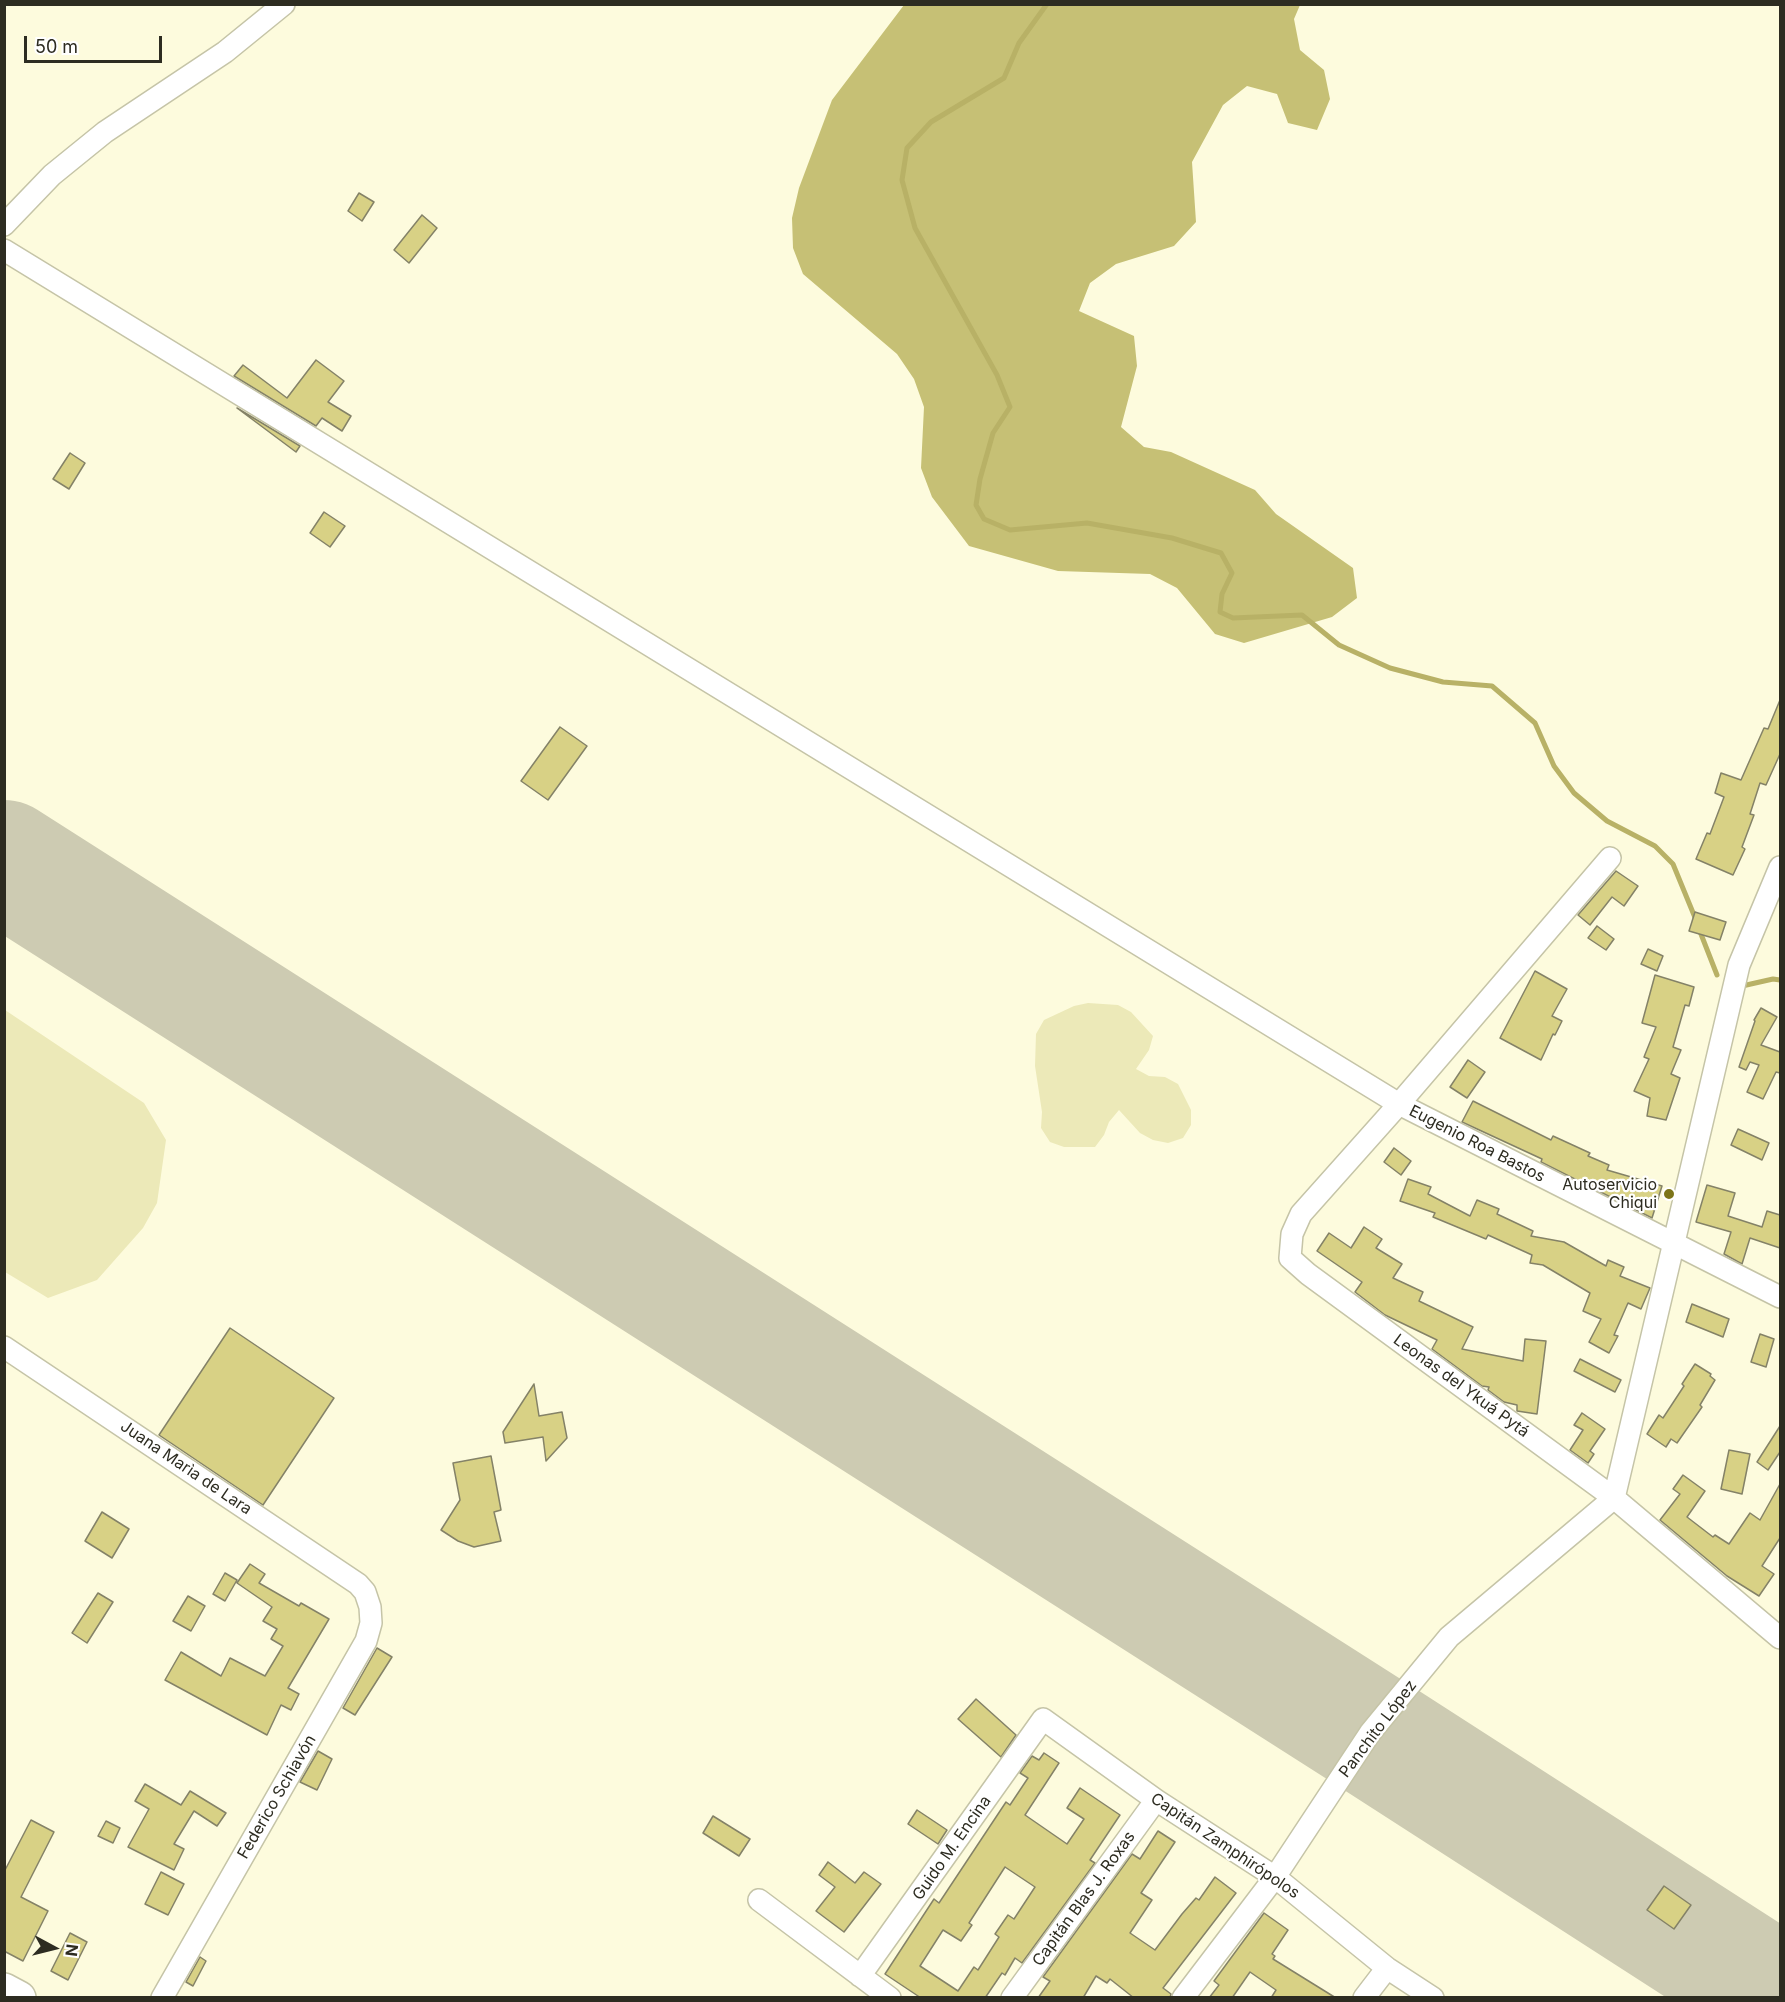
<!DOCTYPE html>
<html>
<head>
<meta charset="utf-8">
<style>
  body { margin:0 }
  #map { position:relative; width:1785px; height:2002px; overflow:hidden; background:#fdfbdd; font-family:Inter,sans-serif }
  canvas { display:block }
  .frame { position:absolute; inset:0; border:6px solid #2d2c21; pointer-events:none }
  .north { position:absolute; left:24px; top:1918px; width:60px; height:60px; -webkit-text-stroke:4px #fff; paint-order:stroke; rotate:97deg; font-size:16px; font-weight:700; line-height:24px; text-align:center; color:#2d2c21 }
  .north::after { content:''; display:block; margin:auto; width:21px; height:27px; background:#2d2c21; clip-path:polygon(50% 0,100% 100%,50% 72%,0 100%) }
  .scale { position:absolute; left:24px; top:36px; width:138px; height:27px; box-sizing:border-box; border:3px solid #2d2c21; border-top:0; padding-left:8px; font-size:18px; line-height:21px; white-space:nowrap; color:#2d2c21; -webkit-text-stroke:4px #fff; paint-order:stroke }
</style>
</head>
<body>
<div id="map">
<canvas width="1785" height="2002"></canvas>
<div class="frame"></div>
<div class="north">N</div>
<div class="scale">50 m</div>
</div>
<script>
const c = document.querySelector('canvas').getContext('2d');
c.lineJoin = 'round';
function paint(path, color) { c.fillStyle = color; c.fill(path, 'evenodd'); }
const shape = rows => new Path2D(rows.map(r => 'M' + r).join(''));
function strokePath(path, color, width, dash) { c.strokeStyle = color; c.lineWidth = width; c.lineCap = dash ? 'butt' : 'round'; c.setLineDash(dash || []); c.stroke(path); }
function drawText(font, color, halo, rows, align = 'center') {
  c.font = font + ' Inter,sans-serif'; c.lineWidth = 4.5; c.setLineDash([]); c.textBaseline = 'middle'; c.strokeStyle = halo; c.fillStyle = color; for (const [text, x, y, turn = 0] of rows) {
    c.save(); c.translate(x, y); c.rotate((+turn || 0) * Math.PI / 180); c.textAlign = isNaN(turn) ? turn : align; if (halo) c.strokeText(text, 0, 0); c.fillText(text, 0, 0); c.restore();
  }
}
const green = shape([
  [1088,1003,1118,1005,1131,1012,1153,1036,1149,1050,1136,1069,1149,1076,1165,1077,1178,1084,1191,1110,1191,1125,1183,1138,1168,1143,1153,1140,1140,1133,1119,1110,1109,1122,1104,1135,1095,1147,1064,1147,1050,1142,1041,1128,1042,1112,1035,1066,1036,1034,1044,1020,1074,1006],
  [5,1010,144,1103,166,1140,157,1203,143,1228,97,1280,48,1298,5,1272]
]);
const forest = shape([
  [904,5,1300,5,1294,19,1300,50,1324,70,1330,99,1317,130,1288,123,1277,94,1247,86,1223,105,1192,162,1196,222,1174,246,1116,264,1090,283,1079,311,1134,336,1137,366,1121,427,1144,447,1171,452,1255,490,1276,514,1353,568,1357,598,1332,617,1244,643,1215,634,1177,588,1150,574,1058,571,969,546,932,497,921,468,924,407,914,379,897,354,803,274,793,248,792,218,799,188,832,100]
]);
const stream = shape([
  [1047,4,1019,43,1004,78,931,122,907,148,902,180,915,228,997,375,1010,407,993,433,980,479,976,505,984,519,1010,530,1087,523,1172,538,1221,553,1232,573,1222,594,1220,612,1233,618,1302,615,1339,645,1390,668,1443,682,1492,686,1535,723,1554,766,1574,793,1607,821,1655,846,1673,864,1696,920],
  [1699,929,1717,975],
  [1742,986,1773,979,1780,980]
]);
const runway = shape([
  [4,862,1370,1733,1780,1997]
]);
const building = shape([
  [359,193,374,202,362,221,348,211,359,193],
  [422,215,437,228,409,263,394,250,422,215],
  [316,360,344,381,328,402,351,416,342,431,322,418,316,426,234,376,243,365,287,398,316,360],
  [237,408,300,446,296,452,237,408],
  [70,453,85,463,69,489,53,479,70,453],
  [324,512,345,526,330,547,310,533,324,512],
  [1780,700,1780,754,1766,785,1760,783,1750,814,1754,815,1742,847,1745,849,1733,875,1696,859,1707,833,1710,834,1724,797,1715,793,1721,773,1741,780,1764,728,1768,729,1780,700],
  [560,727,587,746,548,800,521,781,560,727],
  [1616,871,1638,886,1624,906,1612,897,1590,925,1578,915,1616,871],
  [1695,912,1726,922,1720,940,1689,931,1695,912],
  [1597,926,1614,939,1606,950,1588,938,1597,926],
  [1648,949,1663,956,1657,971,1641,964,1648,949],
  [1535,971,1567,989,1552,1016,1562,1021,1555,1035,1553,1034,1541,1060,1500,1038,1535,971],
  [1655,975,1694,987,1689,1006,1685,1005,1673,1047,1681,1050,1671,1074,1680,1078,1666,1120,1647,1116,1650,1098,1634,1091,1649,1059,1644,1057,1656,1027,1642,1023,1655,975],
  [1761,1008,1777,1017,1761,1045,1780,1052,1780,1073,1776,1072,1763,1099,1747,1092,1759,1065,1750,1062,1746,1070,1739,1067,1755,1021,1754,1020,1761,1008],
  [1468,1060,1485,1072,1467,1098,1450,1087,1468,1060],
  [1473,1101,1551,1140,1553,1136,1590,1153,1588,1156,1609,1165,1607,1170,1662,1186,1652,1218,1541,1162,1542,1159,1462,1122,1473,1101],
  [1738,1129,1769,1143,1762,1160,1731,1145,1738,1129],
  [1394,1148,1411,1161,1401,1175,1384,1162,1394,1148],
  [1408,1179,1431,1187,1428,1194,1470,1216,1477,1200,1499,1209,1497,1214,1533,1231,1531,1236,1564,1242,1606,1266,1608,1260,1624,1267,1620,1276,1650,1288,1641,1309,1628,1303,1614,1335,1618,1336,1609,1353,1589,1342,1601,1319,1583,1311,1590,1293,1543,1265,1530,1263,1532,1255,1488,1235,1486,1239,1433,1217,1435,1213,1400,1201,1408,1179],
  [1707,1185,1735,1193,1728,1216,1762,1227,1767,1211,1780,1215,1780,1248,1750,1238,1742,1264,1724,1254,1731,1232,1696,1222,1707,1185],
  [1364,1227,1382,1239,1376,1248,1402,1264,1393,1278,1423,1292,1419,1301,1473,1327,1462,1349,1523,1361,1525,1339,1546,1341,1537,1414,1517,1411,1517,1405,1504,1402,1488,1390,1489,1387,1482,1386,1432,1349,1437,1340,1385,1315,1355,1292,1362,1282,1317,1251,1329,1233,1351,1248,1364,1227],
  [1692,1304,1729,1319,1723,1337,1686,1322,1692,1304],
  [230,1328,334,1398,263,1505,159,1435,230,1328],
  [1760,1334,1774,1339,1766,1367,1751,1362,1760,1334],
  [1580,1359,1621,1380,1615,1392,1574,1371,1580,1359],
  [1695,1364,1711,1374,1710,1376,1715,1380,1700,1405,1702,1407,1677,1443,1671,1439,1666,1447,1647,1434,1659,1415,1663,1418,1684,1386,1682,1384,1695,1364],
  [534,1384,539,1416,562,1412,567,1438,546,1461,543,1437,505,1443,503,1432,534,1384],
  [1582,1413,1605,1429,1590,1451,1594,1454,1588,1463,1570,1450,1583,1430,1574,1425,1582,1413],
  [1780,1426,1780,1452,1768,1470,1757,1462,1780,1426],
  [1729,1450,1750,1454,1742,1494,1721,1489,1729,1450],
  [491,1456,501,1510,494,1512,501,1541,474,1547,458,1541,441,1530,460,1500,453,1463,491,1456],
  [1683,1475,1705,1491,1687,1517,1713,1537,1715,1535,1729,1544,1750,1513,1760,1520,1780,1484,1780,1538,1762,1566,1774,1574,1759,1596,1727,1576,1660,1520,1680,1494,1673,1489,1683,1475],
  [102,1512,129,1529,112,1558,85,1541,102,1512],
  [250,1564,265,1574,259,1583,299,1606,301,1603,329,1619,288,1688,299,1694,291,1710,281,1705,267,1735,165,1680,181,1652,221,1676,230,1658,265,1676,283,1646,271,1639,277,1629,263,1621,272,1607,237,1583,250,1564],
  [225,1573,237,1580,225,1601,213,1594,225,1573],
  [98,1593,113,1602,87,1643,72,1633,98,1593],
  [188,1596,205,1606,191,1631,173,1621,188,1596],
  [377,1648,392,1657,355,1715,343,1708,377,1648],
  [976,1699,1016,1735,1001,1757,958,1719,976,1699],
  [318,1751,332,1759,317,1790,300,1782,318,1751],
  [1044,1753,1059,1763,1025,1815,1067,1844,1084,1819,1067,1808,1080,1788,1120,1815,1090,1860,1095,1863,1022,1963,1015,1958,1005,1975,1002,1973,985,1998,921,1998,885,1974,934,1899,939,1903,1006,1802,1010,1805,1028,1778,1020,1773,1032,1756,1039,1760,1044,1753],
  [1005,1867,1035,1887,1014,1919,1008,1915,995,1934,999,1937,978,1970,974,1967,958,1991,920,1966,943,1930,961,1941,972,1925,969,1923,1005,1867],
  [145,1784,181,1805,190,1791,226,1813,217,1826,194,1811,174,1844,184,1849,174,1870,128,1847,149,1809,135,1801,145,1784],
  [917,1810,947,1830,938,1844,908,1824,917,1810],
  [713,1816,750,1839,739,1856,703,1833,713,1816],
  [31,1820,54,1832,21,1897,48,1911,23,1961,4,1951,4,1872,31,1820],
  [106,1821,120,1828,113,1843,98,1836,106,1821],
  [1158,1831,1175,1842,1141,1893,1152,1900,1130,1933,1155,1950,1182,1914,1196,1898,1199,1900,1215,1877,1236,1893,1163,1988,1171,1994,1170,1998,1134,1998,1110,1979,1107,1983,1096,1976,1083,1998,1038,1998,1050,1981,1043,1977,1132,1854,1140,1859,1158,1831],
  [828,1862,855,1883,864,1872,881,1884,844,1932,816,1911,835,1887,819,1875,828,1862],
  [161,1872,184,1884,168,1915,145,1904,161,1872],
  [1664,1886,1691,1905,1674,1929,1647,1910,1664,1886],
  [1264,1913,1288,1930,1272,1954,1275,1956,1273,1959,1336,1998,1271,1998,1276,1990,1250,1972,1232,1998,1209,1998,1219,1985,1214,1981,1264,1913],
  [70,1933,87,1942,68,1980,51,1971,70,1933],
  [200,1957,206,1961,193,1986,186,1982,200,1957]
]);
const street = shape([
  [4,225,52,175,105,132,225,52,284,4],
  [4,250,1399,1104,1780,1297],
  [1610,858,1399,1104,1301,1214,1292,1234,1290,1258,1308,1274,1614,1498,1780,1638],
  [4,1347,358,1584,365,1592,370,1607,371,1623,366,1641,162,1998],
  [759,1900,890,1998],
  [860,1976,1043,1719,1156,1800,1275,1877,1387,1968,1433,1998],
  [1012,1998,1156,1800],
  [1183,1998,1275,1877,1370,1733,1449,1637,1614,1498,1739,965,1780,867],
  [1364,1998,1387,1968]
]);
const primary = shape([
  [4,1990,19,1998]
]);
const markers = [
  [1669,1194,6,"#7d7519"]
];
const streetNames = [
  ["Eugenio Roa Bastos",1477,1144,27],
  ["Leonas del Ykuá Pytá",1461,1386,36],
  ["Juana Marìa de Lara",186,1468,34],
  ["Panchito López",1378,1729,-53],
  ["Federico Schiavón",277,1797,-60],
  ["Capitán Zamphirópolos",1225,1846,34],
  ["Guido M. Encina",952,1848,-55],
  ["Capitán Blas J. Roxas",1084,1899,-54]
];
const poiNames = [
  ["Autoservicio",1657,1185],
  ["Chiqui",1657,1203]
];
paint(green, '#ece9b8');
paint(forest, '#c6c075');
strokePath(stream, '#b8b166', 5);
strokePath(runway, '#cdcbb2', 124);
paint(building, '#d8d185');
strokePath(building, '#848267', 1.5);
strokePath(street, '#c5c4a7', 24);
strokePath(primary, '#c5c4a7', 36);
strokePath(street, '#fff', 21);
strokePath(primary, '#fff', 33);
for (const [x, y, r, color] of markers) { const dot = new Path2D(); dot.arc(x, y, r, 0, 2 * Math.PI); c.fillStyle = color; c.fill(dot); strokePath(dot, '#fff', 2); }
drawText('16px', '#2d2c21', '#fff', streetNames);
drawText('16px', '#2d2c21', '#fff', poiNames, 'right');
</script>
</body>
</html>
